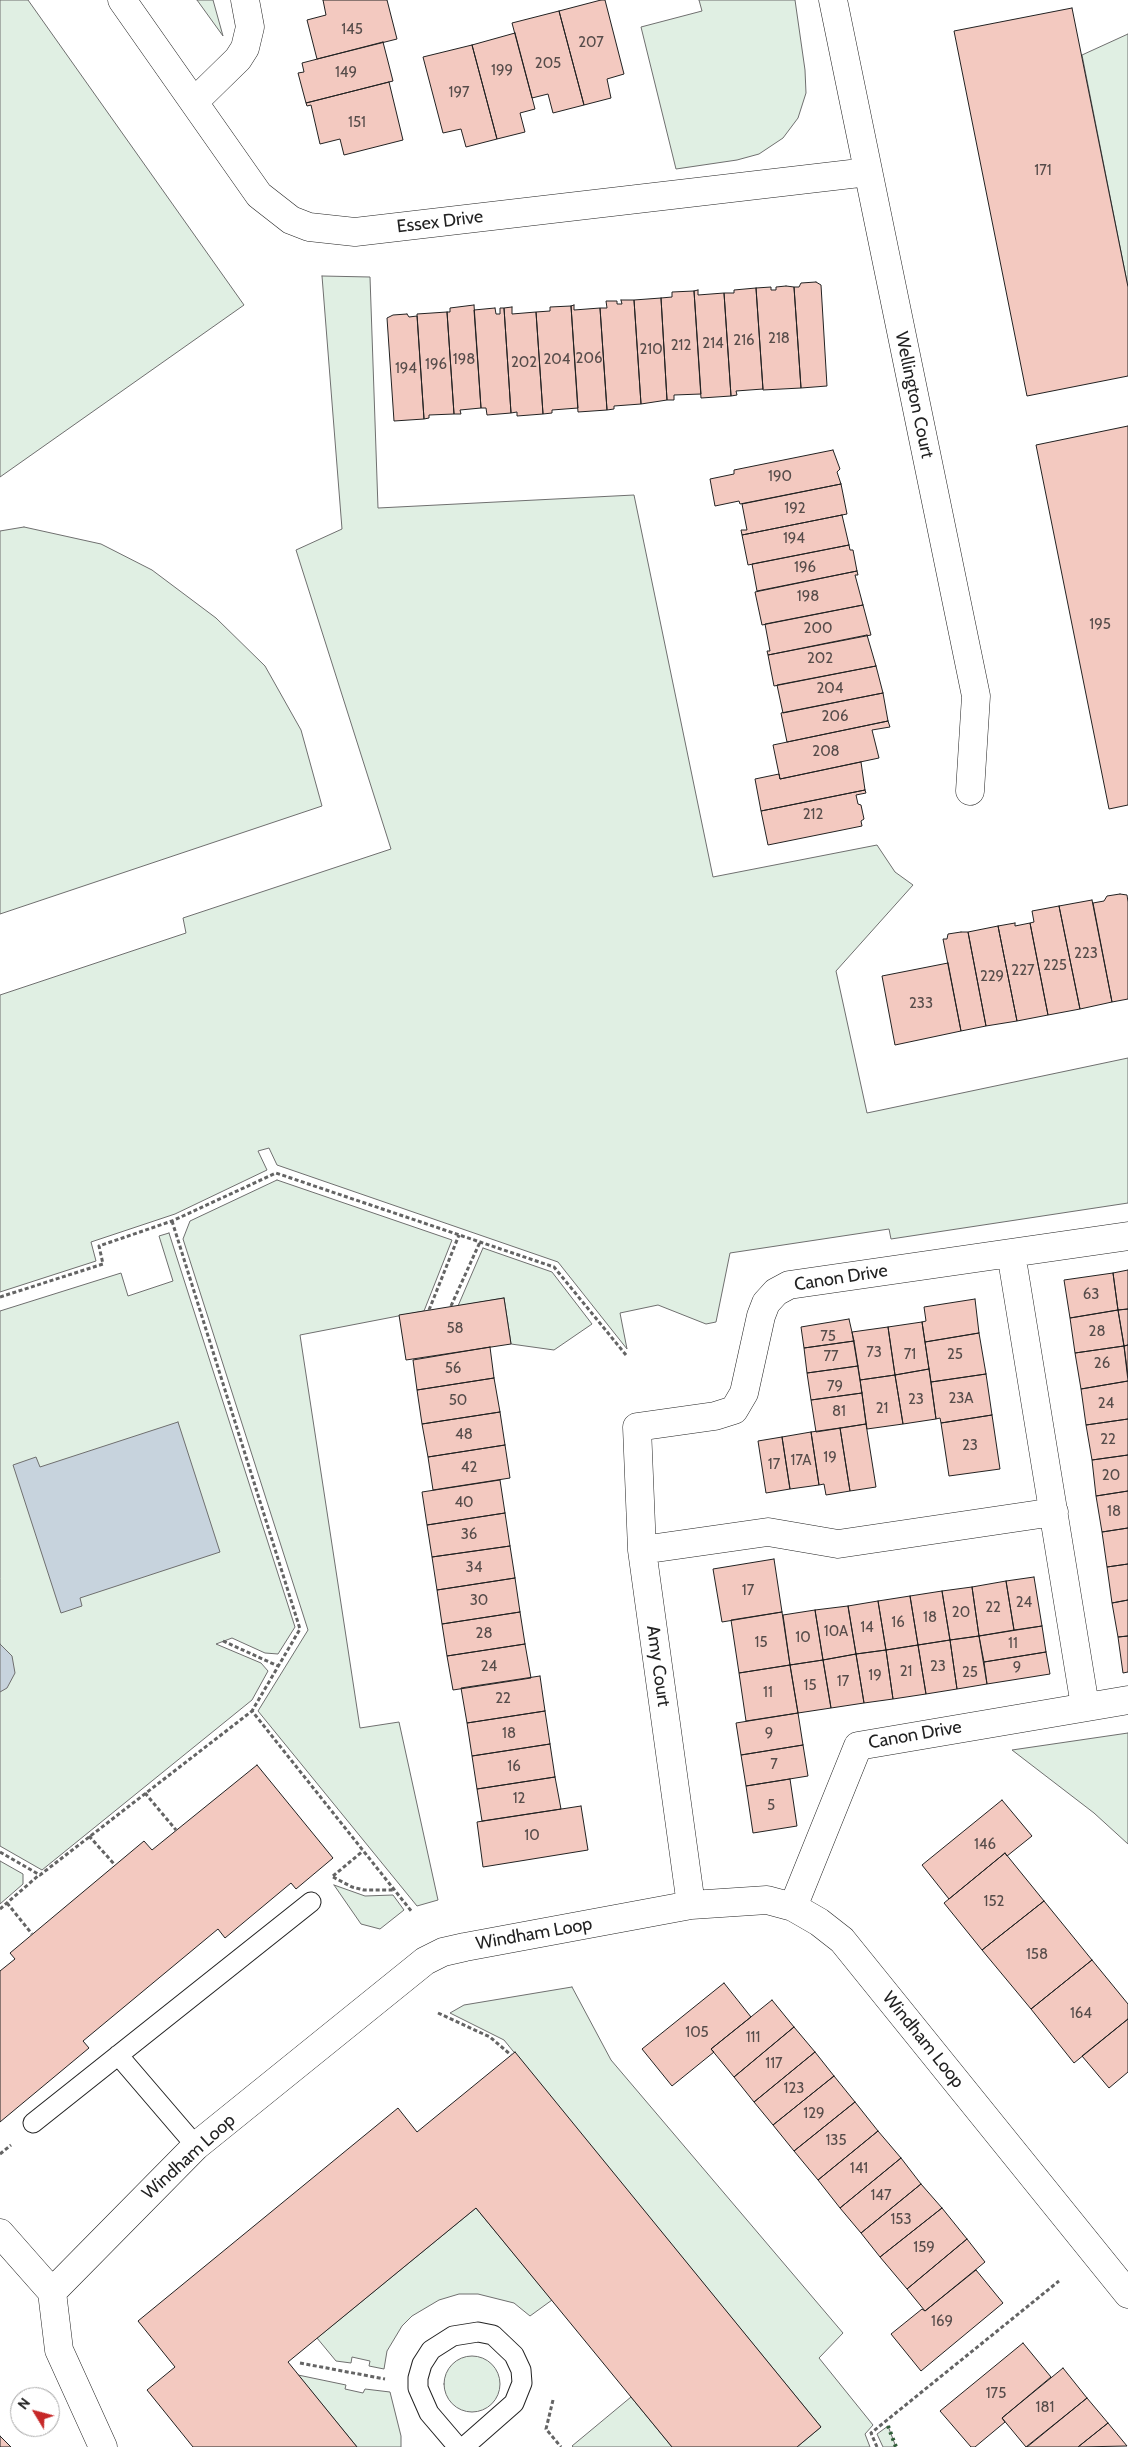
<!DOCTYPE html>
<html>
<head>
<meta charset="utf-8">
<style>
  body { margin:0 }
  #map { position:relative; width:1128px; height:2447px; overflow:hidden; background:#fff; font-family:Cabin,sans-serif }
  canvas { display:block }
  .north { position:absolute; left:10px; top:2387px; width:50px; height:50px; box-sizing:border-box; background:#fff; border:1px solid #a7a7a7; border-radius:50%; rotate:307deg; font-size:14px; font-weight:700; line-height:20px; text-align:center; color:#222 }
  .north::after { content:''; display:block; margin:auto; width:18px; height:22px; background:#c62828; clip-path:polygon(50% 0,100% 100%,50% 72%,0 100%) }
</style>
</head>
<body>
<div id="map">
<canvas width="1128" height="2447"></canvas>
<div class="north">N</div>
</div>
<script>
const c = document.querySelector('canvas').getContext('2d');
c.lineJoin = 'round';
function paint(path, color) { c.fillStyle = color; c.fill(path, 'evenodd'); }
const shape = rows => new Path2D(rows.map(r => 'M' + r).join(''));
function strokePath(path, color, width, dash) { c.strokeStyle = color; c.lineWidth = width; c.lineCap = dash ? 'butt' : 'round'; c.setLineDash(dash || []); c.stroke(path); }
function drawText(font, color, halo, rows, align = 'center') {
  c.font = font + ' Cabin,sans-serif'; c.lineWidth = 4; c.setLineDash([]); c.textBaseline = 'middle'; c.strokeStyle = halo; c.fillStyle = color; for (const [text, x, y, turn = 0] of rows) {
    c.save(); c.translate(x, y); c.rotate((+turn || 0) * Math.PI / 180); c.textAlign = isNaN(turn) ? turn : align; if (halo) c.strokeText(text, 0, 0); c.fillText(text, 0, 0); c.restore();
  }
}
const green = shape([
  [0,0,28,0,244,305,0,477,0,0],
  [197,0,213,0,223,36,197,0],
  [699,0,795,0,805,70,806,93,798,118,783,138,759,154,737,160,676,169,641,27,702,11,699,0],
  [1128,34,1128,287,1082,55,1128,34],
  [322,276,370,277,378,508,634,495,713,877,877,845,895,872,913,885,836,971,867,1113,1128,1058,1128,1203,891,1239,889,1229,730,1253,716,1322,706,1324,658,1305,620,1313,627,1349,558,1262,277,1165,269,1148,258,1151,267,1170,175,1214,91,1242,96,1261,0,1292,0,995,186,933,183,918,391,849,296,550,342,529,322,276],
  [24,527,101,544,152,570,216,618,265,666,301,730,322,806,0,914,0,531,24,527],
  [277,1180,452,1240,424,1311,300,1335,360,1728,399,1722,438,1900,417,1906,258,1711,308,1630,183,1239,190,1221,277,1180],
  [169,1233,295,1627,278,1654,265,1653,232,1638,216,1644,261,1663,268,1671,252,1700,42,1870,0,1846,0,1311,121,1273,128,1296,173,1281,159,1236,169,1233],
  [483,1248,552,1272,592,1324,554,1350,511,1344,504,1298,458,1306,483,1248],
  [1128,1733,1128,1844,1094,1813,1012,1750,1128,1733],
  [0,1861,23,1874,23,1884,0,1904,0,1861],
  [334,1885,365,1896,393,1895,404,1910,380,1929,361,1924,334,1885],
  [572,1987,611,2060,843,2333,819,2358,873,2425,865,2434,870,2447,797,2447,821,2427,504,2040,450,2013,464,2005,572,1987],
  [476,2208,552,2300,530,2316,514,2303,478,2294,459,2294,439,2300,412,2316,402,2326,387,2351,384,2369,369,2366,370,2361,352,2357,351,2363,336,2361,317,2338,476,2208],
  '444 2384a28 28 0 1 1 56 0a28 28 0 1 1-56 0Z',
  [298,2375,346,2385,345,2389,363,2393,365,2389,390,2392,401,2436,401,2447,357,2447,298,2375],
  [631,2397,672,2447,573,2447,572,2446,631,2397],
  [888,2426,896,2447,883,2447,877,2434,888,2426]
]);
const water = shape([
  [178,1422,220,1552,80,1598,82,1606,61,1613,13,1465,36,1457,40,1467,178,1422],
  [0,1644,12,1656,15,1673,7,1688,0,1692,0,1644]
]);
const building = shape([
  [323,0,387,0,397,39,317,59,307,20,326,15,323,0],
  [601,0,605,0,624,74,607,79,611,98,584,105,559,11,601,0],
  [1072,8,1128,287,1128,376,1027,396,954,31,1072,8],
  [559,11,584,105,553,113,548,94,532,98,512,23,559,11],
  [515,33,535,109,520,113,525,132,497,139,472,45,515,33],
  [383,42,393,81,306,103,298,73,304,72,302,63,383,42],
  [472,45,497,139,466,147,461,129,443,133,423,57,472,45],
  [389,82,403,140,344,155,340,139,320,144,311,105,307,106,306,103,389,82],
  [816,282,821,285,827,386,801,388,794,287,799,287,801,283,816,282],
  [786,286,794,287,801,388,763,390,756,288,771,287,771,290,776,290,776,287,786,286],
  [756,288,763,389,736,391,737,395,731,396,724,293,734,293,734,290,756,288],
  [698,290,698,295,724,293,731,396,701,398,694,291,698,290],
  [694,291,701,394,674,395,674,400,667,400,661,298,672,297,672,292,694,291],
  [661,298,667,400,641,404,634,300,661,298],
  [621,300,634,300,641,404,614,406,614,409,607,410,600,308,607,308,606,301,617,301,617,304,622,304,621,300],
  [474,305,481,408,460,410,461,414,454,414,447,312,450,312,450,308,474,305],
  [574,305,574,310,600,308,607,410,578,412,571,306,574,305],
  [571,306,578,408,552,410,552,413,543,414,536,312,550,311,550,307,571,306],
  [512,307,512,314,536,312,543,414,517,416,517,412,511,413,504,308,512,307],
  [495,308,496,314,500,314,500,308,504,308,511,413,487,415,486,408,481,408,474,310,495,308],
  [447,312,454,414,429,415,429,418,424,419,417,314,447,312],
  [407,314,409,317,417,316,424,419,394,421,387,318,393,315,407,314],
  [1128,426,1128,805,1109,809,1036,445,1128,426],
  [833,450,840,469,837,472,841,484,740,504,739,501,715,506,710,479,734,474,734,470,833,450],
  [841,484,847,514,742,535,741,530,747,530,742,504,841,484],
  [842,515,849,545,748,565,742,535,842,515],
  [849,545,850,550,853,550,857,571,757,591,752,564,849,545],
  [857,571,858,575,855,575,863,605,762,625,755,592,857,571],
  [863,605,871,635,768,655,767,651,770,651,765,624,863,605],
  [867,635,876,666,774,686,768,655,867,635],
  [876,666,883,693,783,713,777,685,876,666],
  [883,693,888,721,787,742,781,713,883,693],
  [888,721,890,727,872,730,879,758,780,779,773,745,888,721],
  [861,762,865,790,761,811,755,779,779,774,780,779,861,762],
  [865,790,866,793,856,795,858,804,861,805,864,819,861,821,862,826,768,845,761,811,865,790],
  [1120,894,1127,895,1128,902,1128,999,1112,1002,1093,903,1104,901,1107,896,1120,894],
  [1092,900,1112,1002,1080,1009,1059,906,1092,900],
  [1059,906,1080,1009,1048,1015,1030,923,1034,922,1032,911,1059,906],
  [1015,923,1015,926,1030,923,1048,1015,1017,1021,998,926,1015,923],
  [998,926,1017,1021,986,1026,968,932,998,926],
  [961,932,968,932,986,1026,961,1031,943,939,947,939,948,934,961,932],
  [948,963,961,1031,895,1045,882,976,948,963],
  [1128,1270,1128,1309,1118,1310,1113,1273,1128,1270],
  [1113,1273,1118,1310,1070,1318,1064,1280,1113,1273],
  [504,1298,511,1344,406,1360,399,1315,504,1298],
  [975,1299,979,1333,925,1342,922,1322,926,1321,924,1307,975,1299],
  [1128,1309,1128,1345,1124,1346,1118,1310,1128,1309],
  [1118,1310,1124,1346,1075,1353,1070,1318,1118,1310],
  [849,1319,854,1341,804,1348,801,1327,849,1319],
  [922,1322,929,1369,895,1375,888,1327,922,1322],
  [888,1327,895,1375,860,1380,852,1332,888,1327],
  [979,1333,986,1374,931,1382,925,1342,979,1333],
  [854,1341,858,1366,807,1373,804,1348,854,1341],
  [1128,1345,1128,1376,1124,1346,1128,1345],
  [1124,1346,1128,1381,1081,1389,1075,1353,1124,1346],
  [490,1347,494,1378,417,1390,413,1360,490,1347],
  [858,1366,862,1393,811,1400,807,1373,858,1366],
  [929,1369,936,1419,903,1424,895,1375,929,1369],
  [986,1374,992,1415,941,1423,940,1418,936,1419,931,1382,986,1374],
  [895,1375,903,1424,867,1429,860,1380,895,1375],
  [494,1378,500,1412,422,1424,417,1390,494,1378],
  [1128,1381,1128,1419,1086,1425,1081,1389,1128,1381],
  [862,1393,866,1424,816,1432,811,1400,862,1393],
  [500,1412,505,1445,428,1457,422,1424,500,1412],
  [992,1415,1000,1469,949,1476,941,1423,992,1415],
  [1128,1419,1128,1455,1092,1460,1086,1425,1128,1419],
  [866,1424,876,1487,850,1491,840,1428,866,1424],
  [840,1428,850,1491,826,1495,824,1484,819,1485,811,1432,840,1428],
  [811,1432,819,1485,790,1489,782,1437,811,1432],
  [782,1437,790,1489,766,1493,758,1441,782,1437],
  [505,1445,510,1478,433,1490,428,1457,505,1445],
  [1128,1455,1128,1491,1096,1496,1092,1460,1128,1455],
  [500,1480,505,1513,427,1525,422,1492,500,1480],
  [1128,1491,1128,1528,1102,1532,1096,1496,1128,1491],
  [505,1513,510,1546,432,1557,427,1525,505,1513],
  [1128,1528,1128,1564,1107,1567,1102,1532,1128,1528],
  [510,1546,515,1578,437,1590,432,1557,510,1546],
  [774,1559,782,1612,722,1622,713,1569,774,1559],
  [1128,1564,1128,1600,1112,1603,1107,1567,1128,1564],
  [1034,1577,1042,1626,1014,1630,1006,1581,1034,1577],
  [515,1578,520,1612,442,1624,437,1590,515,1578],
  [1006,1581,1014,1630,979,1636,972,1587,1006,1581],
  [972,1587,979,1636,950,1640,942,1591,972,1587],
  [942,1591,950,1640,918,1645,910,1596,942,1591],
  [910,1596,918,1645,886,1650,878,1601,910,1596],
  [1128,1600,1128,1636,1118,1637,1112,1603,1128,1600],
  [878,1601,886,1650,856,1654,848,1606,878,1601],
  [848,1606,856,1654,823,1660,815,1610,848,1606],
  [815,1610,823,1660,790,1665,783,1615,815,1610],
  [520,1612,525,1644,447,1656,442,1624,520,1612],
  [782,1612,790,1665,739,1673,731,1620,782,1612],
  [1042,1626,1046,1652,984,1662,979,1636,1042,1626],
  [979,1636,987,1684,957,1689,950,1640,979,1636],
  [1128,1636,1128,1672,1123,1673,1118,1637,1128,1636],
  [950,1640,957,1689,926,1694,918,1645,950,1640],
  [525,1644,531,1678,453,1690,447,1656,525,1644],
  [918,1645,926,1694,893,1699,886,1650,918,1645],
  [886,1650,893,1699,864,1703,856,1654,886,1650],
  [1046,1652,1050,1674,987,1684,984,1662,1046,1652],
  [856,1654,864,1703,831,1708,823,1660,856,1654],
  [823,1660,831,1708,798,1713,790,1665,823,1660],
  [790,1665,798,1713,746,1721,739,1673,790,1665],
  [540,1676,545,1711,467,1723,461,1688,540,1676],
  [545,1711,550,1744,472,1756,467,1723,545,1711],
  [798,1713,803,1745,741,1755,736,1723,798,1713],
  [550,1744,555,1777,477,1789,472,1756,550,1744],
  [803,1745,808,1776,746,1786,741,1755,803,1745],
  [257,1765,333,1858,296,1889,291,1883,225,1938,218,1929,83,2041,89,2048,0,2122,0,1971,15,1959,10,1953,144,1841,152,1850,257,1765],
  [555,1777,561,1809,482,1821,477,1789,555,1777],
  [790,1779,797,1826,753,1833,746,1786,790,1779],
  [1002,1800,1032,1836,1007,1856,1005,1853,949,1899,922,1865,1002,1800],
  [581,1806,588,1850,483,1867,477,1822,581,1806],
  [1005,1853,1044,1901,982,1950,944,1903,1005,1853],
  [1044,1901,1092,1960,1031,2009,982,1950,1044,1901],
  [1092,1960,1128,2004,1128,2019,1074,2063,1031,2009,1092,1960],
  [724,1983,751,2017,711,2049,714,2052,672,2086,642,2049,724,1983],
  [772,2000,794,2027,734,2077,711,2049,772,2000],
  [1128,2019,1128,2072,1109,2088,1082,2056,1128,2019],
  [794,2027,815,2052,754,2102,734,2077,794,2027],
  [515,2052,821,2427,797,2447,672,2447,476,2208,288,2362,357,2447,193,2447,147,2390,175,2367,138,2321,398,2108,417,2132,515,2052],
  [815,2052,834,2076,773,2125,754,2102,815,2052],
  [834,2076,855,2102,794,2151,773,2125,834,2076],
  [855,2102,878,2131,818,2180,794,2151,855,2102],
  [878,2131,901,2158,840,2208,818,2180,878,2131],
  [901,2158,921,2184,861,2233,840,2208,901,2158],
  [921,2184,942,2208,880,2257,861,2233,921,2184],
  [942,2208,967,2239,907,2289,880,2257,942,2208],
  [967,2239,985,2262,925,2311,907,2289,967,2239],
  [976,2270,1003,2303,921,2371,891,2334,922,2309,925,2311,976,2270],
  [1023,2343,1051,2377,1002,2418,1005,2422,975,2447,971,2447,940,2411,1023,2343],
  [1063,2368,1087,2398,1026,2447,1002,2418,1063,2368],
  [1087,2398,1108,2423,1078,2447,1027,2447,1087,2398],
  [1108,2423,1127,2446,1078,2447,1108,2423],
  [0,2436,11,2447,0,2447,0,2436]
]);
const path = shape([
  [172,1221,300,1629,252,1711],
  [0,1297,103,1264,99,1246,172,1221,276,1173,554,1267,626,1355],
  [451,1306,480,1242],
  [429,1310,459,1235],
  [223,1641,278,1666],
  [145,1793,176,1830],
  [89,1836,115,1865],
  [0,1852,40,1875,252,1711,412,1912],
  [333,1876,363,1851],
  [333,1877,352,1887,364,1890,394,1890],
  [7,1903,32,1934],
  [0,1909,39,1875],
  [438,2013,490,2037,511,2055],
  [0,2154,11,2145],
  [300,2363,385,2379],
  [553,2400,546,2429,561,2447],
  [877,2447,871,2433,1059,2281]
]);
const service = shape([
  [118,2055,196,2146],
  [33,2123,311,1902],
  [458,2447,429,2413,418,2388,418,2378,422,2364,431,2350,453,2336,478,2332,493,2335,514,2355,521,2370,522,2383,514,2403,464,2447]
]);
const minor = shape([
  [122,0,259,195,291,220,309,227,355,232,868,172],
  [833,0,976,696,970,791],
  [194,102,238,59,245,48,250,27,245,0],
  [1011,1253,1085,1706],
  [642,1550,768,1532,838,1544,1054,1512],
  [691,1905,642,1550,637,1427,715,1416,734,1410,744,1393,761,1316,766,1303,776,1292,789,1285,1128,1236],
  [793,1907,858,1746,1128,1700],
  [0,2233,52,2292],
  [103,2447,59,2350,52,2292,196,2146,425,1961,443,1952,465,1947,691,1905,767,1900,793,1907,819,1922,842,1940,1128,2294]
]);
const hedge = shape([
  [888,2426,896,2447]
]);
const numberNames = [
  ["145",352,30],
  ["207",591,43],
  ["205",548,64],
  ["199",502,71],
  ["149",346,73],
  ["197",459,93],
  ["151",357,123],
  ["171",1043,171],
  ["218",779,339],
  ["216",744,341],
  ["214",713,344],
  ["212",681,346],
  ["210",651,350],
  ["206",589,359],
  ["198",464,360],
  ["204",557,360],
  ["202",524,363],
  ["196",436,365],
  ["194",406,369],
  ["190",780,477],
  ["192",795,509],
  ["194",794,539],
  ["196",805,568],
  ["198",808,597],
  ["195",1100,625],
  ["200",818,629],
  ["202",820,659],
  ["204",830,689],
  ["206",835,717],
  ["208",826,752],
  ["212",813,815],
  ["223",1086,954],
  ["225",1055,966],
  ["227",1023,971],
  ["229",992,977],
  ["233",921,1004],
  ["63",1091,1295],
  ["58",455,1329],
  ["28",1097,1332],
  ["75",828,1337],
  ["73",874,1353],
  ["71",910,1355],
  ["25",955,1355],
  ["77",831,1357],
  ["26",1102,1364],
  ["56",453,1369],
  ["79",835,1387],
  ["23A",961,1399],
  ["23",916,1400],
  ["50",458,1401],
  ["24",1106,1404],
  ["21",882,1409],
  ["81",839,1412],
  ["48",464,1435],
  ["22",1108,1440],
  ["23",970,1446],
  ["19",830,1458],
  ["17A",801,1461],
  ["17",774,1465],
  ["42",469,1468],
  ["20",1111,1476],
  ["40",464,1503],
  ["18",1114,1512],
  ["36",469,1535],
  ["34",474,1568],
  ["17",748,1591],
  ["30",479,1601],
  ["24",1024,1603],
  ["22",993,1608],
  ["20",961,1613],
  ["18",930,1618],
  ["16",898,1623],
  ["14",867,1628],
  ["10A",836,1632],
  ["28",484,1634],
  ["10",803,1638],
  ["15",761,1643],
  ["11",1013,1644],
  ["24",489,1667],
  ["23",938,1667],
  ["9",1017,1668],
  ["21",906,1672],
  ["25",970,1673],
  ["19",875,1676],
  ["17",843,1682],
  ["15",810,1686],
  ["11",768,1693],
  ["22",503,1699],
  ["18",509,1734],
  ["9",769,1734],
  ["7",774,1765],
  ["16",514,1767],
  ["12",519,1799],
  ["5",771,1806],
  ["10",532,1836],
  ["146",985,1845],
  ["152",994,1902],
  ["158",1037,1955],
  ["164",1081,2014],
  ["105",697,2033],
  ["111",753,2038],
  ["117",774,2064],
  ["123",794,2089],
  ["129",814,2114],
  ["135",836,2141],
  ["141",859,2169],
  ["147",881,2196],
  ["153",901,2220],
  ["159",924,2248],
  ["169",942,2322],
  ["175",996,2394],
  ["181",1045,2408]
];
const streetNames = [
  ["Essex Drive",440,222,-7],
  ["Wellington Court",914,395,78],
  ["Canon Drive",841,1278,-9],
  ["Amy Court",658,1666,82],
  ["Canon Drive",915,1735,-10],
  ["Windham Loop",534,1934,-10],
  ["Windham Loop",923,2040,51],
  ["Windham Loop",189,2157,-42]
];
paint(green, '#e0efe3');
strokePath(green, '#6f6f6f', 1);
paint(water, '#c7d3dd');
strokePath(water, '#6f6f6f', 1);
paint(building, '#f3c9c0');
strokePath(building, '#222', 1);
strokePath(service, '#222', 21);
strokePath(minor, '#222', 29);
strokePath(path, '#646464', 3, [4, 2.5]);
strokePath(service, '#fff', 19);
strokePath(minor, '#fff', 28);
strokePath(hedge, '#2f5e38', 4, [2.5, 4]);
drawText('15px', '#564c4a', null, numberNames);
drawText('18px', '#222', '#fff', streetNames);
</script>
</body>
</html>
